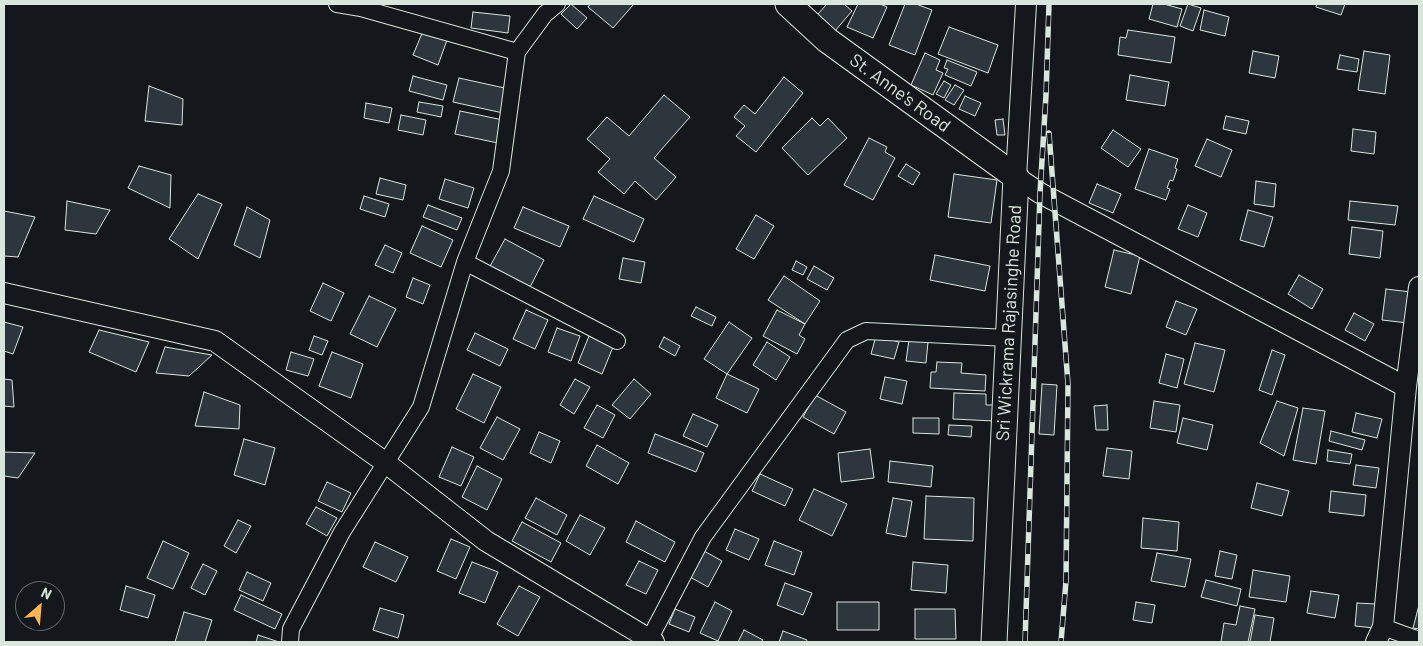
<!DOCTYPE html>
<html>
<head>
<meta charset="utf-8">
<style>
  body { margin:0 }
  #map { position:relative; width:1423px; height:646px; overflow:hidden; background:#14181c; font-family:Barlow,sans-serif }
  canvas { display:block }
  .frame { position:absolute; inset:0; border:5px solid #d8e6dc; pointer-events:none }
  .north { position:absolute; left:15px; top:581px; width:50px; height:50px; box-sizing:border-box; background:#14181c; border:1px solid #626a69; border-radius:50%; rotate:27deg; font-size:14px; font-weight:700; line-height:20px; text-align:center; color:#d8e6dc }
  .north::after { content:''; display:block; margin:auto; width:18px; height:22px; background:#ffb74d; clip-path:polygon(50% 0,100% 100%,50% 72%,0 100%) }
</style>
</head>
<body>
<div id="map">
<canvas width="1423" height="646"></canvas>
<div class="frame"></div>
<div class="north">N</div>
</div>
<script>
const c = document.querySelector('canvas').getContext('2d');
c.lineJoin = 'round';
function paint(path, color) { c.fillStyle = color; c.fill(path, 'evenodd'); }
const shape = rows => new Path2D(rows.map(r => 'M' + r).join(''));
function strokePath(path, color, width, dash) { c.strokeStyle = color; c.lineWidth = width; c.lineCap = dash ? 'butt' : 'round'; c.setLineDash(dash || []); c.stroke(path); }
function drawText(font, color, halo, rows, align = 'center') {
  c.font = font + ' Barlow,sans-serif'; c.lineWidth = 4; c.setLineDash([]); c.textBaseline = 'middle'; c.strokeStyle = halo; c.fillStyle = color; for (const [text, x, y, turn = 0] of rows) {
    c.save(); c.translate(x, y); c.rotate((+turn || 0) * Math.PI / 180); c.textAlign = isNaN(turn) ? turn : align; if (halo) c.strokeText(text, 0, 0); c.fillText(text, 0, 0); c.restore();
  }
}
const building = shape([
  [571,4,587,18,577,29,561,14,571,4],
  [590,4,634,4,613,28,588,7,590,4],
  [827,4,844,4,852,11,835,31,817,15,827,4],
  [858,4,880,4,887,7,873,38,847,27,858,4],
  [905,4,916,4,932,10,915,55,889,45,905,4],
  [1153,4,1164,4,1182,9,1177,27,1149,19,1153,4],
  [1188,4,1201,8,1193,31,1180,26,1188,4],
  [1317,4,1345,4,1341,15,1316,7,1317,4],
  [1204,10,1229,17,1225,36,1200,30,1204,10],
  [473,12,510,16,508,33,471,28,473,12],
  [949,27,998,45,988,73,938,54,949,27],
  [1128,30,1175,37,1171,63,1118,55,1120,37,1126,38,1128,30],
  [423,31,447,40,438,65,413,55,423,31],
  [1253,51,1279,56,1275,78,1249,73,1253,51],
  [1364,51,1390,55,1385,94,1358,90,1364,51],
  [925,53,940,60,936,70,943,73,933,95,911,85,925,53],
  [1340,55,1359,59,1357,72,1337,69,1340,55],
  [947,60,977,72,971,86,945,75,948,69,944,68,947,60],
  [1130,75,1169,82,1165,106,1126,100,1130,75],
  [413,76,447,85,443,100,409,91,413,76],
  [784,77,803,93,756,152,736,136,745,126,734,117,744,105,755,114,784,77],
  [459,78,509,89,503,113,453,102,459,78],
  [944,81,951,85,944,98,936,94,944,81],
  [955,85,964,90,954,105,945,100,955,85],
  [149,86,183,99,182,125,145,121,149,86],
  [664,95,690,117,654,158,676,177,656,200,635,181,624,194,598,172,610,159,587,139,607,117,629,136,664,95],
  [965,96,981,103,975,116,959,109,965,96],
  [419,102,443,106,441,117,417,112,419,102],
  [366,103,392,108,389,123,364,118,366,103],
  [460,111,503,120,498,143,455,134,460,111],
  [401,115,426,120,423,135,398,130,401,115],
  [1226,116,1249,121,1246,134,1223,129,1226,116],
  [812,118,820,126,828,118,847,138,808,175,782,148,812,118],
  [1003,119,1005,135,997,135,995,120,1003,119],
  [1353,129,1376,132,1374,154,1351,151,1353,129],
  [1113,130,1141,149,1128,167,1101,148,1113,130],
  [869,138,887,147,885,152,895,158,873,200,844,185,869,138],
  [1207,139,1232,150,1221,177,1195,166,1207,139],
  [1149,149,1178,159,1175,168,1177,169,1173,181,1170,180,1167,188,1170,189,1166,200,1135,189,1149,149],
  [906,164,920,173,913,185,898,176,906,164],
  [139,166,171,175,170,208,128,188,139,166],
  [954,174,997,180,991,223,948,217,954,174],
  [380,178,406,185,403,200,376,194,380,178],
  [445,179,474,188,468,208,439,199,445,179],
  [1256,181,1276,184,1274,207,1254,204,1256,181],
  [1097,184,1121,194,1113,213,1089,203,1097,184],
  [198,194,222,204,198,259,169,239,198,194],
  [364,196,389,204,385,217,360,209,364,196],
  [594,196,644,219,634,242,583,219,594,196],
  [67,201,110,210,96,234,65,230,67,201],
  [1350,201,1398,206,1395,225,1348,220,1350,201],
  [428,205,462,218,457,230,423,217,428,205],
  [1188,205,1207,213,1198,237,1178,229,1188,205],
  [247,207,270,220,260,258,234,245,247,207],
  [523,207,569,226,560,247,514,228,523,207],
  [1248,210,1273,217,1264,247,1240,240,1248,210],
  [4,211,35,217,18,257,4,256,4,211],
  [756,215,774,226,754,259,736,249,756,215],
  [422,226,453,240,441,267,410,253,422,226],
  [1352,227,1383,231,1380,258,1349,254,1352,227],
  [505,239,544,260,529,289,489,268,505,239],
  [385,245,402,253,393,273,375,265,385,245],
  [1114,250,1140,256,1131,294,1105,287,1114,250],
  [935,255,990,266,985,291,930,280,935,255],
  [623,258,645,262,641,283,619,279,623,258],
  [796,261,807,267,803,275,792,270,796,261],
  [814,266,834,278,827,290,807,279,814,266],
  [1299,275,1323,289,1312,309,1288,294,1299,275],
  [784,276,820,301,805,324,768,300,784,276],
  [413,278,430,285,423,304,406,297,413,278],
  [323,283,344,293,331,321,310,311,323,283],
  [1386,289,1411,292,1408,323,1382,320,1386,289],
  [369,296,396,309,377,347,350,334,369,296],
  [1176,301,1197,309,1186,335,1166,327,1176,301],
  [696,307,716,317,712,326,691,316,696,307],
  [526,310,548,320,535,349,513,339,526,310],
  [777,310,805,324,799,335,805,339,797,354,763,336,777,310],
  [1354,313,1374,324,1365,341,1345,330,1354,313],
  [4,322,23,327,13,354,4,351,4,322],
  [729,322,752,338,727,374,704,359,729,322],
  [557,328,580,336,571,361,548,352,557,328],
  [99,330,149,342,136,372,89,352,99,330],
  [475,333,508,349,500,366,467,350,475,333],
  [314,336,328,341,322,355,309,350,314,336],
  [589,336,613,347,602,374,578,363,589,336],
  [876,336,899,342,894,359,871,354,876,336],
  [664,337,680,346,675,356,659,347,664,337],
  [909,340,928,342,926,363,906,361,909,340],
  [767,342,790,357,776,380,753,365,767,342],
  [1195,343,1225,350,1214,392,1184,384,1195,343],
  [165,347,212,355,189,376,156,373,165,347],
  [1272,350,1285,355,1272,395,1259,390,1272,350],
  [291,352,314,359,308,376,286,370,291,352],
  [332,352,363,364,351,398,319,386,332,352],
  [1166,354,1184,359,1177,388,1159,383,1166,354],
  [937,362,962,363,961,373,986,375,985,391,930,388,931,372,936,372,937,362],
  [473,374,501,387,484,423,456,409,473,374],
  [727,374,759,389,747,413,716,398,727,374],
  [885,377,907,381,902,404,880,399,885,377],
  [4,379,12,380,14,407,4,406,4,379],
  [575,379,590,387,574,414,560,405,575,379],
  [634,379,651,394,630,419,612,405,634,379],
  [1042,384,1057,385,1054,435,1039,434,1042,384],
  [204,392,240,405,239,429,195,426,204,392],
  [954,393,986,394,986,405,995,405,994,421,953,419,954,393],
  [815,395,846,412,834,434,803,417,815,395],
  [1154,401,1180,405,1176,432,1150,428,1154,401],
  [1277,401,1298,408,1284,456,1260,443,1277,401],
  [597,405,615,415,603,438,584,428,597,405],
  [1107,405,1108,430,1096,430,1094,406,1107,405],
  [1303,408,1325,411,1316,464,1293,460,1303,408],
  [1356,413,1382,419,1377,438,1352,432,1356,413],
  [693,414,718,425,707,447,683,436,693,414],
  [497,417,520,429,503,460,480,448,497,417],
  [913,418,939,418,939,434,913,433,913,418],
  [1183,418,1213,425,1207,450,1177,443,1183,418],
  [949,425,972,426,971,437,948,435,949,425],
  [1331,431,1365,440,1362,450,1329,441,1331,431],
  [539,432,560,441,551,463,530,453,539,432],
  [655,434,704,453,696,472,648,453,655,434],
  [244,439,275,448,265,485,234,475,244,439],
  [597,445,629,463,618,484,586,466,597,445],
  [452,447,474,457,461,486,439,477,452,447],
  [1107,448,1132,451,1129,479,1103,476,1107,448],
  [870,449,874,478,841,482,838,453,870,449],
  [1328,450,1352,454,1350,464,1327,461,1328,450],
  [4,452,35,453,18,478,4,476,4,452],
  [890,461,933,466,931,487,888,482,890,461],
  [1356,465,1379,468,1376,488,1353,485,1356,465],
  [477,466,502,479,487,510,462,497,477,466],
  [760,474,793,489,785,506,752,491,760,474],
  [327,482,351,493,342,512,318,501,327,482],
  [1257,483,1289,491,1282,516,1251,508,1257,483],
  [814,489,847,504,832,536,799,520,814,489],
  [1331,491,1366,495,1364,516,1329,512,1331,491],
  [926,496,974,498,973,541,924,539,926,496],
  [536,498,567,515,557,535,525,518,536,498],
  [893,498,912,501,906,537,886,533,893,498],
  [316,507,337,518,327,536,306,524,316,507],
  [580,515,605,528,590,555,566,541,580,515],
  [1143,518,1179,522,1177,551,1141,548,1143,518],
  [238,520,251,526,236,553,224,546,238,520],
  [636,521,675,542,665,562,626,542,636,521],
  [522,522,561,543,551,562,512,541,522,522],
  [735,529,759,539,749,560,726,550,735,529],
  [451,539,470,547,456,579,437,571,451,539],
  [163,541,189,553,173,589,147,578,163,541],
  [774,541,802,552,794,575,765,565,774,541],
  [375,542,408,557,396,582,363,567,375,542],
  [704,551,722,561,708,587,690,577,704,551],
  [1220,551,1237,555,1232,579,1215,576,1220,551],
  [1157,553,1191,559,1185,587,1151,581,1157,553],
  [639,561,658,570,646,594,626,585,639,561],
  [472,562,498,572,485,603,459,593,472,562],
  [913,562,948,565,946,593,911,590,913,562],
  [203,564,217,571,205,595,191,588,203,564],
  [1253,570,1290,576,1286,602,1249,597,1253,570],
  [247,572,271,583,263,601,239,590,247,572],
  [1206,580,1241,589,1237,606,1201,597,1206,580],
  [785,583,812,593,803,615,777,605,785,583],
  [126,586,155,595,148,618,120,610,126,586],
  [519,586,540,597,518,636,497,624,519,586],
  [1311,591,1339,595,1335,618,1307,613,1311,591],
  [241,595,282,614,275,629,234,610,241,595],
  [715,602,732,611,718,641,700,633,715,602],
  [837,602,879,602,879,630,837,630,837,602],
  [1136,602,1155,605,1152,623,1133,620,1136,602],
  [1357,603,1376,604,1374,628,1355,626,1357,603],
  [1419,605,1419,629,1413,628,1419,605],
  [1240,606,1255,609,1248,642,1221,642,1224,623,1236,625,1240,606],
  [380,608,404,615,398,638,373,630,380,608],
  [675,609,695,617,689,632,669,624,675,609],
  [915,609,955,609,956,639,915,639,915,609],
  [184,612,212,620,205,642,175,642,184,612],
  [1255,615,1274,618,1270,642,1250,642,1255,615],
  [744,630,763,640,761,642,738,642,744,630],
  [783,631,807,640,806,642,779,642,783,631],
  [258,635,279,642,256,642,258,635]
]);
const minor = shape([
  [337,4,361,8,517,52],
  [465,262,617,341],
  [1383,627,1419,640],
  [649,640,703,537,847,340,866,331,1008,338],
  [290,642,291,629,342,532,421,407,465,262,501,171,517,52,545,14,557,4]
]);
const tertiary = shape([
  [1026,4,1016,177,1040,193,1406,387],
  [4,293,215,341,386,463,486,541,654,642],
  [1376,642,1383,627,1406,387,1419,287]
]);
const primary = shape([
  [788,4,827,40,1016,177,994,642]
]);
const rail = shape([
  [1049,133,1068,384,1066,581,1061,642],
  [1025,642,1040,193,1046,95,1049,4]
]);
const streetNames = [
  ["St. Anne's Road",900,93,36],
  ["Sri Wickrama Rajasinghe Road",1009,323,-87]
];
paint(building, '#2c363c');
strokePath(building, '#d8e6dc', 1);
strokePath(minor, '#d8e6dc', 18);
strokePath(tertiary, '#d8e6dc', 22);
strokePath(primary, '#d8e6dc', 27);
strokePath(minor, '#14181c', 16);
strokePath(tertiary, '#14181c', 20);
strokePath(primary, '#14181c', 25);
strokePath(rail, '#d8e6dc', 5.5);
strokePath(rail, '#14181c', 4, [11]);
drawText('18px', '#d8e6dc', '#14181c', streetNames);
</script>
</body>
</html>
